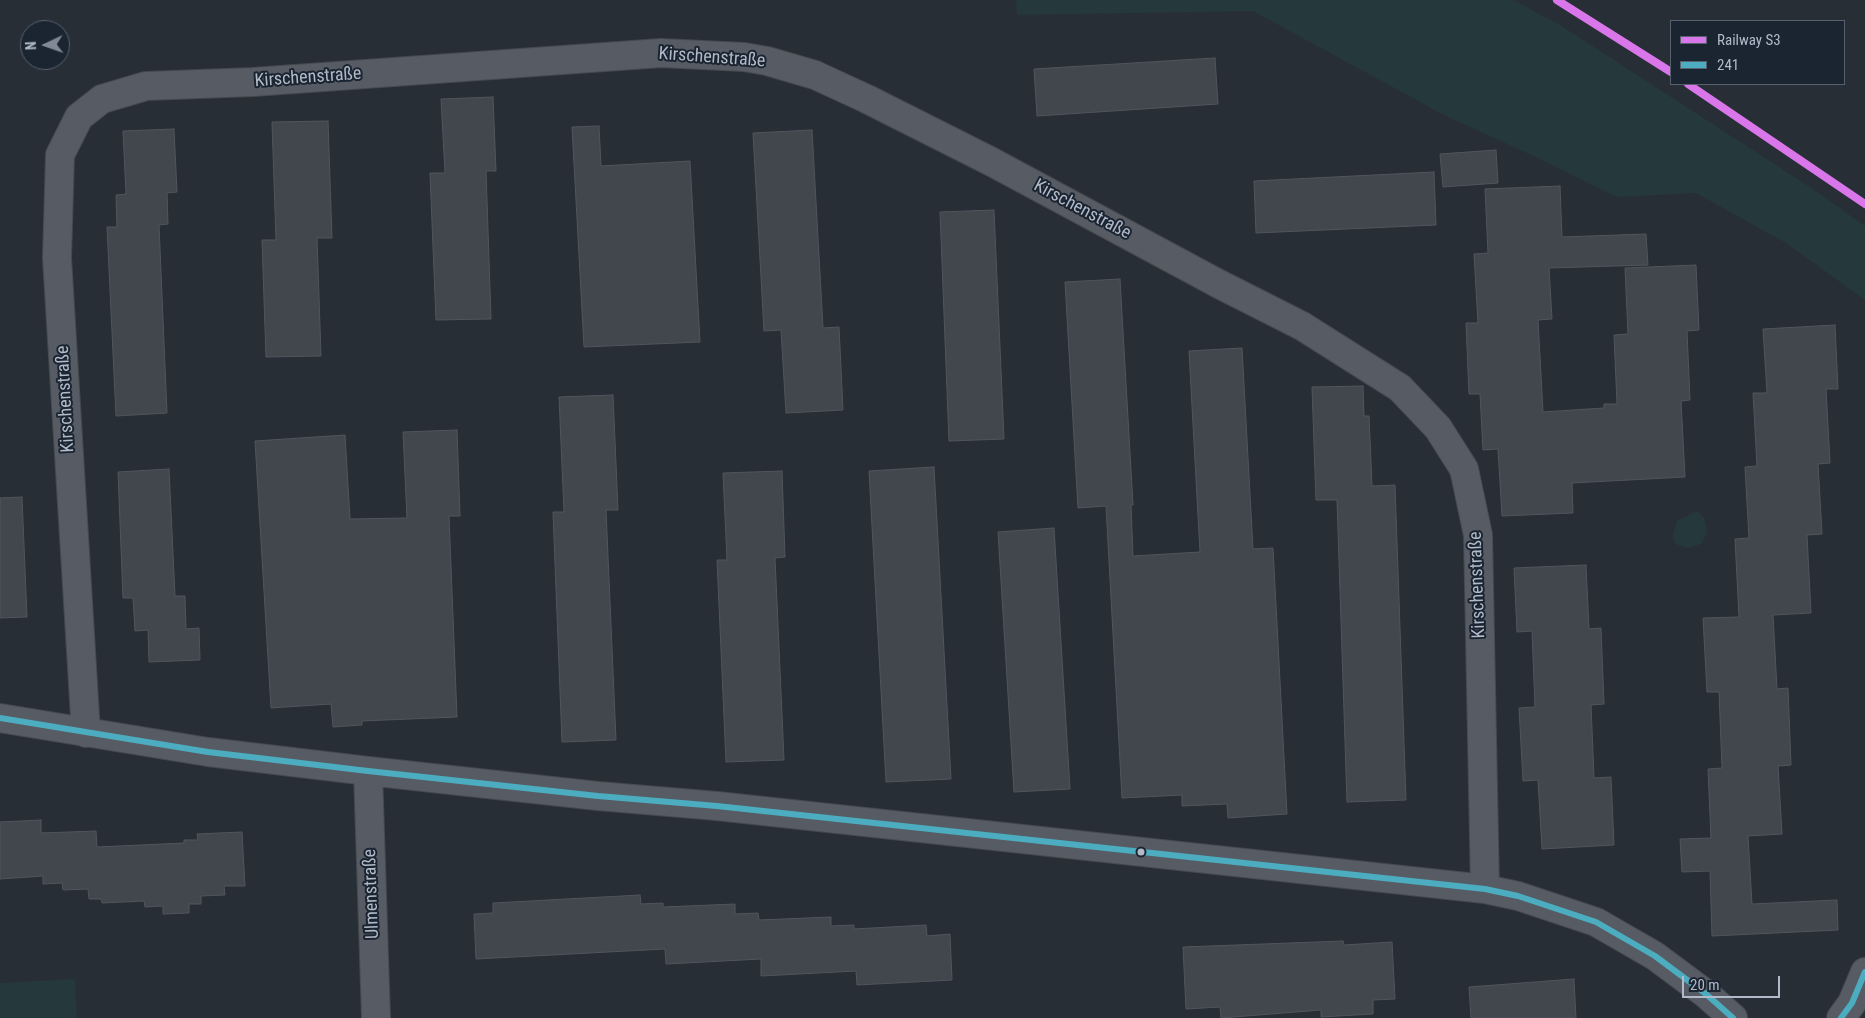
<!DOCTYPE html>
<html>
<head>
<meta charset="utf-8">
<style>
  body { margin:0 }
  #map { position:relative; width:1865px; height:1018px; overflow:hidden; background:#282e36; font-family:"Roboto Condensed",sans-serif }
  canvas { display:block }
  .legend { position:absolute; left:1670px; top:20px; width:175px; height:65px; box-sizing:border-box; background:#1b2431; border:1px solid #57606d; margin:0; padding:6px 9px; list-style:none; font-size:15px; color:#b1bac8 }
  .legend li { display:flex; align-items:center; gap:10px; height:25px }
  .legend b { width:25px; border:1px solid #57606d }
  .north { position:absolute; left:20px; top:20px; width:50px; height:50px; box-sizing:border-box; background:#1b2431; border:1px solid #57606d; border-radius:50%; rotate:267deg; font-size:14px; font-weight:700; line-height:20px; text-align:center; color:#b1bac8 }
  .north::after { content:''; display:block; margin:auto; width:18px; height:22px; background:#818995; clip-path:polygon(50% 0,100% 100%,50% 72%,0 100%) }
  .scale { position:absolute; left:1682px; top:976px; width:98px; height:22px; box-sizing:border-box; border:2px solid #b1bac8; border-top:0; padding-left:6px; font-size:15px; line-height:18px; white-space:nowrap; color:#b1bac8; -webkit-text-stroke:4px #1b2431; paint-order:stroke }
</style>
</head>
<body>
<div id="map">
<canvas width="1865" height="1018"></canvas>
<ul class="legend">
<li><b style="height:6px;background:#d977ea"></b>Railway S3</li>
<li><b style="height:6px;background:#4dadc0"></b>241</li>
</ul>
<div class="north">N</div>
<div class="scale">20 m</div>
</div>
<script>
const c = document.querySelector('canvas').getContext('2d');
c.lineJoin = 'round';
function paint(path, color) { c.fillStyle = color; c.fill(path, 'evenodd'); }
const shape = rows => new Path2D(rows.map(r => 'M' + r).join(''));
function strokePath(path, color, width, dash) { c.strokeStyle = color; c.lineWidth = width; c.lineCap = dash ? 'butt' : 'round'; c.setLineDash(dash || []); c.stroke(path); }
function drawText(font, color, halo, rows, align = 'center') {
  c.font = font + ' "Roboto Condensed",sans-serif'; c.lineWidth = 4; c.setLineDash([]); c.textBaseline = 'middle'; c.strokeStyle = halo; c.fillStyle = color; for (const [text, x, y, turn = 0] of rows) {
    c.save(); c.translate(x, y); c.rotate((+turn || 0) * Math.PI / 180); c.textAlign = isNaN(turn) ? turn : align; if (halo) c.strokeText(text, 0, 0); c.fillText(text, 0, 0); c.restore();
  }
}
const green = shape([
  [1016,0,1513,0,1560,25,1813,189,1865,226,1865,300,1786,243,1696,193,1617,197,1540,159,1444,115,1253,11,1017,15],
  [1697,511,1704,518,1707,533,1701,544,1688,548,1675,544,1673,535,1677,521],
  [75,979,77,1018,0,1018,0,983]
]);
const building = shape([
  [1215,58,1218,104,1037,116,1034,69,1215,58],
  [493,97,496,171,486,171,491,319,436,320,430,173,445,173,441,99,493,97],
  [328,121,332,238,317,238,321,356,266,357,262,240,276,240,272,122,328,121],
  [599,126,601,166,690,161,700,342,584,347,572,127,599,126],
  [174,129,177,192,167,193,168,224,159,225,167,413,116,416,107,227,117,227,116,195,126,194,123,131,174,129],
  [812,130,823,328,839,327,843,410,786,413,781,330,764,331,753,133,812,130],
  [1496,150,1498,183,1443,187,1440,154,1496,150],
  [1434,172,1436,225,1256,233,1254,181,1434,172],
  [1560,186,1562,237,1646,234,1648,265,1549,268,1552,319,1538,320,1543,412,1604,408,1604,404,1617,404,1614,335,1628,334,1625,268,1696,265,1699,330,1687,331,1690,400,1681,401,1685,477,1572,483,1573,513,1502,516,1498,449,1483,450,1480,394,1469,394,1466,323,1478,323,1474,254,1488,253,1485,189,1560,186],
  [994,210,1004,439,949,441,940,212,994,210],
  [1120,279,1133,505,1131,505,1133,556,1200,552,1189,351,1242,348,1253,549,1273,548,1287,814,1228,818,1227,804,1182,806,1182,795,1122,798,1106,506,1078,508,1065,282,1120,279],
  [1835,325,1838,389,1826,389,1830,463,1818,464,1822,534,1807,535,1811,613,1773,615,1777,689,1788,688,1791,765,1778,766,1782,834,1748,836,1752,904,1837,900,1838,930,1712,936,1710,871,1682,872,1680,839,1711,838,1708,769,1722,768,1719,692,1707,692,1703,618,1739,617,1735,539,1749,538,1745,467,1757,466,1753,393,1767,393,1763,329,1835,325],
  [1363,386,1364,416,1369,416,1372,486,1395,485,1406,800,1347,802,1337,500,1316,500,1312,387,1363,386],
  [613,395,618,510,606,510,616,740,562,742,553,512,564,512,559,397,613,395],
  [457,430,460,516,449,516,457,717,362,721,362,725,333,727,331,704,271,708,255,441,345,435,350,519,407,518,403,432,457,430],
  [934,467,951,779,886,782,869,471,934,467],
  [169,469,175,596,185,596,186,629,199,628,200,660,149,662,148,630,135,631,133,598,123,598,118,472,169,469],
  [782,471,785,557,775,558,784,760,726,762,717,560,727,560,723,473,782,471],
  [22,497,27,617,0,618,0,498,22,497],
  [1054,528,1070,789,1014,792,998,532,1054,528],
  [1586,565,1589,629,1601,628,1604,704,1591,705,1594,778,1611,777,1614,845,1542,849,1538,780,1523,781,1519,708,1535,707,1532,631,1517,632,1514,568,1586,565],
  [41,820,41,833,96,831,97,847,184,843,184,840,198,840,197,834,242,832,245,886,224,886,225,895,201,896,201,904,189,904,189,913,163,914,163,906,145,907,144,901,102,903,101,899,89,899,88,889,63,890,62,883,43,884,43,876,0,879,0,822,41,820],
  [640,895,641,904,663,903,663,907,735,904,735,914,758,913,759,920,831,917,831,926,854,925,854,929,926,925,927,936,950,934,952,980,857,985,856,971,761,976,761,959,666,964,665,949,476,959,474,914,493,913,493,903,640,895],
  [1343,941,1344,945,1392,942,1395,999,1373,1000,1373,1014,1321,1017,1321,1010,1221,1018,1220,1007,1186,1009,1183,947,1343,941],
  [1574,979,1576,1018,1471,1018,1469,987,1574,979]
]);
const minor = shape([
  [0,718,208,752,368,771,598,796,717,806,1485,889,1518,896,1596,922,1655,956,1706,994,1733,1018],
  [86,733,57,258,60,155,79,117,102,99,146,86,253,82,661,53,744,57,767,61,815,75,867,99,992,162,1219,284,1302,326,1400,388,1438,428,1464,469,1478,535,1485,889],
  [368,771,376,1018],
  [1841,1018,1852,1003,1865,972]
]);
const bus1 = shape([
  [0,718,208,752,368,771,598,796,717,806,1485,889,1518,896,1596,922,1655,956,1706,994,1733,1018],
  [1841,1018,1852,1003,1865,972]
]);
const rail1 = shape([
  [1557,0,1671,72],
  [1688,84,1865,204]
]);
const markers = [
  [1141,852,4.5,"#b1bac8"]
];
const streetNames = [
  ["Kirschenstraße",712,58,4],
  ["Kirschenstraße",308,78,-4],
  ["Kirschenstraße",1082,210,28],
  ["Kirschenstraße",66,399,-93],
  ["Kirschenstraße",1478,585,-92],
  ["Ulmenstraße",372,894,-92]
];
paint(green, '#25383c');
paint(building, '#42474e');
strokePath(building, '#50555e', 1);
strokePath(minor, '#44494f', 30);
strokePath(minor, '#575c64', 28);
strokePath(bus1, '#4dadc0', 6);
strokePath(rail1, '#d977ea', 8);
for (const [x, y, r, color] of markers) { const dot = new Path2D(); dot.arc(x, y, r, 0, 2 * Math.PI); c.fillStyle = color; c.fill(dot); strokePath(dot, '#1b2431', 2); }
drawText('18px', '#b1bac8', '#1b2431', streetNames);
</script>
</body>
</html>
